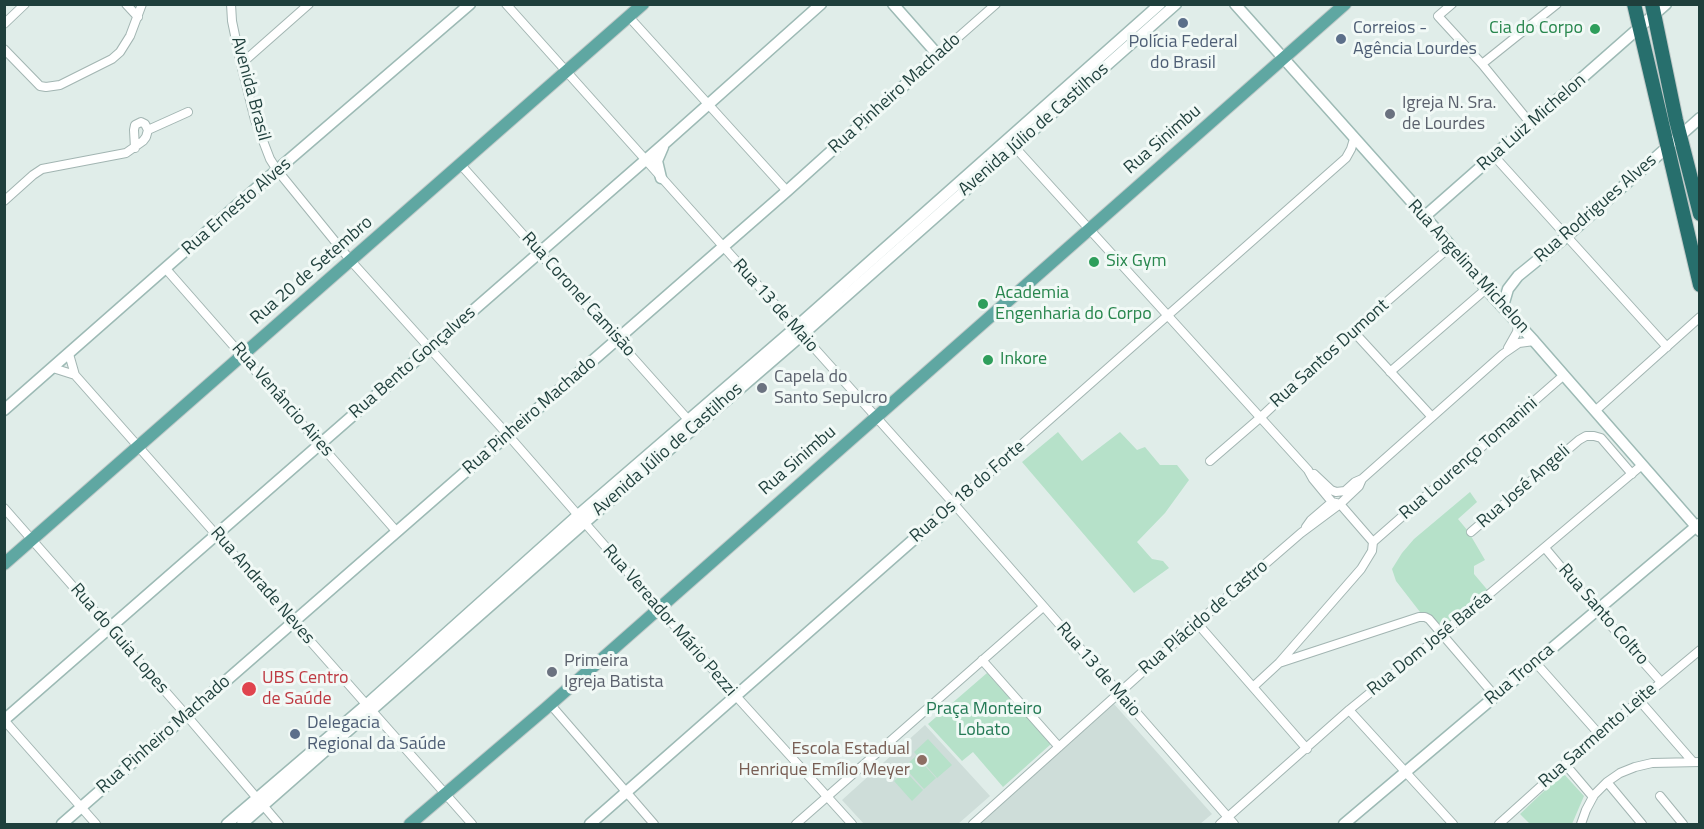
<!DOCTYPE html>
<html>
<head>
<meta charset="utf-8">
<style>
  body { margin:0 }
  #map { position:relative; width:1704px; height:829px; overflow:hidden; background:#e0ede9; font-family:"Titillium Web",sans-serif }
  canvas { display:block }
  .frame { position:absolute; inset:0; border:6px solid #1f3f3c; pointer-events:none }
</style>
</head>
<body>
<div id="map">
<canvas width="1704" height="829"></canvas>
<div class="frame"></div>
</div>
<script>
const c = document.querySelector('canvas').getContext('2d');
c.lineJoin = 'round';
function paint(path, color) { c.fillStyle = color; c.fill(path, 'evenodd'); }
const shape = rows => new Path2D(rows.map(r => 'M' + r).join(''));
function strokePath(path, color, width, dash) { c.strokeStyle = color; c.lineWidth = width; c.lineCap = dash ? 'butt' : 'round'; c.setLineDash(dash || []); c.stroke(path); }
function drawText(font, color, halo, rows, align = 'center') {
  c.font = font + ' "Titillium Web",sans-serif'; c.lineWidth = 6; c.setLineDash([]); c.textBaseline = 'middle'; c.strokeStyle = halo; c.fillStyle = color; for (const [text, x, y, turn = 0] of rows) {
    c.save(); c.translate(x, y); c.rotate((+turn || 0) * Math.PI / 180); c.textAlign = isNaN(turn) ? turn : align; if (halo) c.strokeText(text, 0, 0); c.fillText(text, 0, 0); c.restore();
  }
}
const built = shape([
  [1114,704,1212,814,1200,824,980,824],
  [925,725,990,796,958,824,864,824,842,800]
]);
const green = shape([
  [1058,432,1082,461,1120,432,1137,450,1145,447,1160,465,1177,465,1189,480,1165,513,1137,542,1152,559,1163,561,1169,568,1134,593,1022,462],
  [1470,492,1477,502,1458,519,1468,531,1485,560,1474,566,1474,574,1490,593,1443,633,1427,615,1420,612,1396,581,1392,569,1402,553,1414,539],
  [987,673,1051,744,1003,787,973,752,962,761,928,724],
  [928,739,952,765,937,778,914,752],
  [916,756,936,778,924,789,904,767],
  [905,771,923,790,912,801,894,781],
  [1563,773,1584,796,1572,824,1530,824,1520,814]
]);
const street = shape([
  [126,4,138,17],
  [231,4,232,21,241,64,255,120,270,159,277,170,351,261,508,435,736,696,852,824],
  [506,4,954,504,1234,824],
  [1452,4,1438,16,1482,64,1531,124],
  [629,17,787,191],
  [4,24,25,4],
  [4,49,40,86,46,87,60,85,112,59,120,52,130,36,142,4],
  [938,55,996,4],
  [241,64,309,4],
  [1482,64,1557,4],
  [148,130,188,112],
  [1012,144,1308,470,1313,479,1332,502,1340,504,1373,542],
  [135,148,134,130,135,125,141,122,145,124,148,130],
  [1494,156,1667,347],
  [461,165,692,424],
  [4,201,33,175,42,169,126,153,143,141,146,137,148,130],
  [166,269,397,532],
  [1353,331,1432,417],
  [1508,348,1517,332,1518,324],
  [69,354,75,375,472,824],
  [53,368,75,375],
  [1390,372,1486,289],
  [1595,411,1700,317],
  [1210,461,1261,417,1353,331,1451,246],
  [1314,474,1331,490,1336,492,1345,491,1355,482,1362,479],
  [954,504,1346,158,1351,149,1354,139],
  [4,508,187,716,279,824],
  [1306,527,1311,520,1332,502],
  [1471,532,1579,440,1586,436,1594,436,1601,438,1632,474],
  [1373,542,1564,375],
  [1545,548,1597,610,1661,682],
  [1197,623,1307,749],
  [982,660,1059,747],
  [1535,662,1599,734],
  [1279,663,1419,617,1425,617,1429,619,1495,696],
  [1253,687,1279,663,1361,569,1372,551,1373,542],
  [1639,700,1693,762],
  [550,704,654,824],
  [1349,710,1453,824],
  [4,720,96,824],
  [1565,764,1593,797],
  [1607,782,1642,824],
  [1660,796,1683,824],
  [796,824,1043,607],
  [973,824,1197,623,1301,533,1340,504,1359,486,1362,479,1503,354,1519,343,1534,341],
  [1220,824,1349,710,1442,634,1642,465],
  [1499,824,1599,734,1700,650],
  [1581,824,1586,810,1594,795,1607,782,1620,773,1635,767,1652,763,1700,762]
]);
const secondary = shape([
  [1235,4,1451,246,1486,289,1534,341,1700,531],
  [661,178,657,161,663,147],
  [1424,217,1666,4],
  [1503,306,1508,289,1518,276,1566,237,1700,118],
  [4,410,277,170,470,4],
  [4,720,665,143,821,4],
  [62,824,787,191,938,55,893,4],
  [227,824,366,705,577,516,795,328,1160,4],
  [242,824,583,524,802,335,1176,4],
  [590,824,954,504],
  [1344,824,1699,524]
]);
const primary = shape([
  [4,564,643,4],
  [410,824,545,709,1345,4]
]);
const highway = shape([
  [1634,4,1700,285],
  [1652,4,1676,120,1700,214]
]);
const markers = [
  [1183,23,6,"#5c6f8a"],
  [1595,29,6,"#2e9e5b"],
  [1341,39,6,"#5c6f8a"],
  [1390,114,6,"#6b7280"],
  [1094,262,6,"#2e9e5b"],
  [983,304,6,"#2e9e5b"],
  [988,360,6,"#2e9e5b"],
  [762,388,6,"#6b7280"],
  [552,672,6,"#6b7280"],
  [249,689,8,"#e0444e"],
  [295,734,6,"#5c6f8a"],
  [922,760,6,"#8d6e63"]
];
const serviceNames = [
  ["Correios -",1353,29],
  ["Agência Lourdes",1353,50],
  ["Polícia Federal",1183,43,"center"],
  ["do Brasil",1183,64,"center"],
  ["Delegacia",307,724],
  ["Regional da Saúde",307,745]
];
const leisureNames = [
  ["Cia do Corpo",1583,29,"right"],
  ["Six Gym",1106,262],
  ["Academia",995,294],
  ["Engenharia do Corpo",995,315],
  ["Inkore",1000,360]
];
const streetNames = [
  ["Avenida Brasil",250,89,75],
  ["Rua Pinheiro Machado",895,94,-42],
  ["Rua Luiz Michelon",1532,123,-41],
  ["Avenida Júlio de Castilhos",1034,130,-41],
  ["Rua Sinimbu",1163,140,-41],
  ["Rua Ernesto Alves",237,207,-41],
  ["Rua Rodrigues Alves",1596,209,-41],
  ["Rua Angelina Michelon",1468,267,48],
  ["Rua 20 de Setembro",312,271,-41],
  ["Rua Coronel Camisão",578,295,48],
  ["Rua 13 de Maio",775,306,48],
  ["Rua Santos Dumont",1330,354,-42],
  ["Rua Bento Gonçalves",413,363,-41],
  ["Rua Venâncio Aires",282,400,49],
  ["Rua Pinheiro Machado",530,416,-41],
  ["Avenida Júlio de Castilhos",668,450,-41],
  ["Rua Lourenço Tomanini",1469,459,-41],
  ["Rua Sinimbu",798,461,-41],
  ["Rua José Angeli",1524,487,-41],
  ["Rua Os 18 do Forte",968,492,-41],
  ["Rua Andrade Neves",262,586,49],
  ["Rua Santo Coltro",1603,615,49],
  ["Rua Plácido de Castro",1204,618,-41],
  ["Rua Vereador Mário Pezzi",669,621,49],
  ["Rua do Guia Lopes",119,639,49],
  ["Rua Dom José Baréa",1430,644,-39],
  ["Rua 13 de Maio",1098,670,49],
  ["Rua Tronca",1520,675,-40],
  ["Rua Pinheiro Machado",164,735,-41],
  ["Rua Sarmento Leite",1598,736,-41]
];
const worshipNames = [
  ["Igreja N. Sra.",1402,104],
  ["de Lourdes",1402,125],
  ["Capela do",774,378],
  ["Santo Sepulcro",774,399],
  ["Primeira",564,662],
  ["Igreja Batista",564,683]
];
const healthNames = [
  ["UBS Centro",262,679],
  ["de Saúde",262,700]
];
const parkNames = [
  ["Praça Monteiro",984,710],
  ["Lobato",984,731]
];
const educationNames = [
  ["Escola Estadual",910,750],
  ["Henrique Emílio Meyer",910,771]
];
paint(built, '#ceddd9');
paint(green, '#b6e1c9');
strokePath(street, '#a2b5b2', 10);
strokePath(secondary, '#9dbab5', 13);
strokePath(primary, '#c0c9c8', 14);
strokePath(highway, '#c0c9c8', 16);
strokePath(street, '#fff', 8);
strokePath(secondary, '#fff', 10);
strokePath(primary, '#5fa7a2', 12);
strokePath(highway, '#276f6d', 14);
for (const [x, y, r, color] of markers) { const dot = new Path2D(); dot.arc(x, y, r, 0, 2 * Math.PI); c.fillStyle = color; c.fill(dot); strokePath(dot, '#f1f9f6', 2); }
drawText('18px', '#4e5e75', '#f1f9f6', serviceNames, 'left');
drawText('18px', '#27864d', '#f1f9f6', leisureNames, 'left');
drawText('18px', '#1f3f3c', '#f1f9f6', streetNames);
drawText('18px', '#5b616d', '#f1f9f6', worshipNames, 'left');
drawText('18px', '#be3a42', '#f1f9f6', healthNames, 'left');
drawText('18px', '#247a55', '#f1f9f6', parkNames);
drawText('18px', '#785e54', '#f1f9f6', educationNames, 'right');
</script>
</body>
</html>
